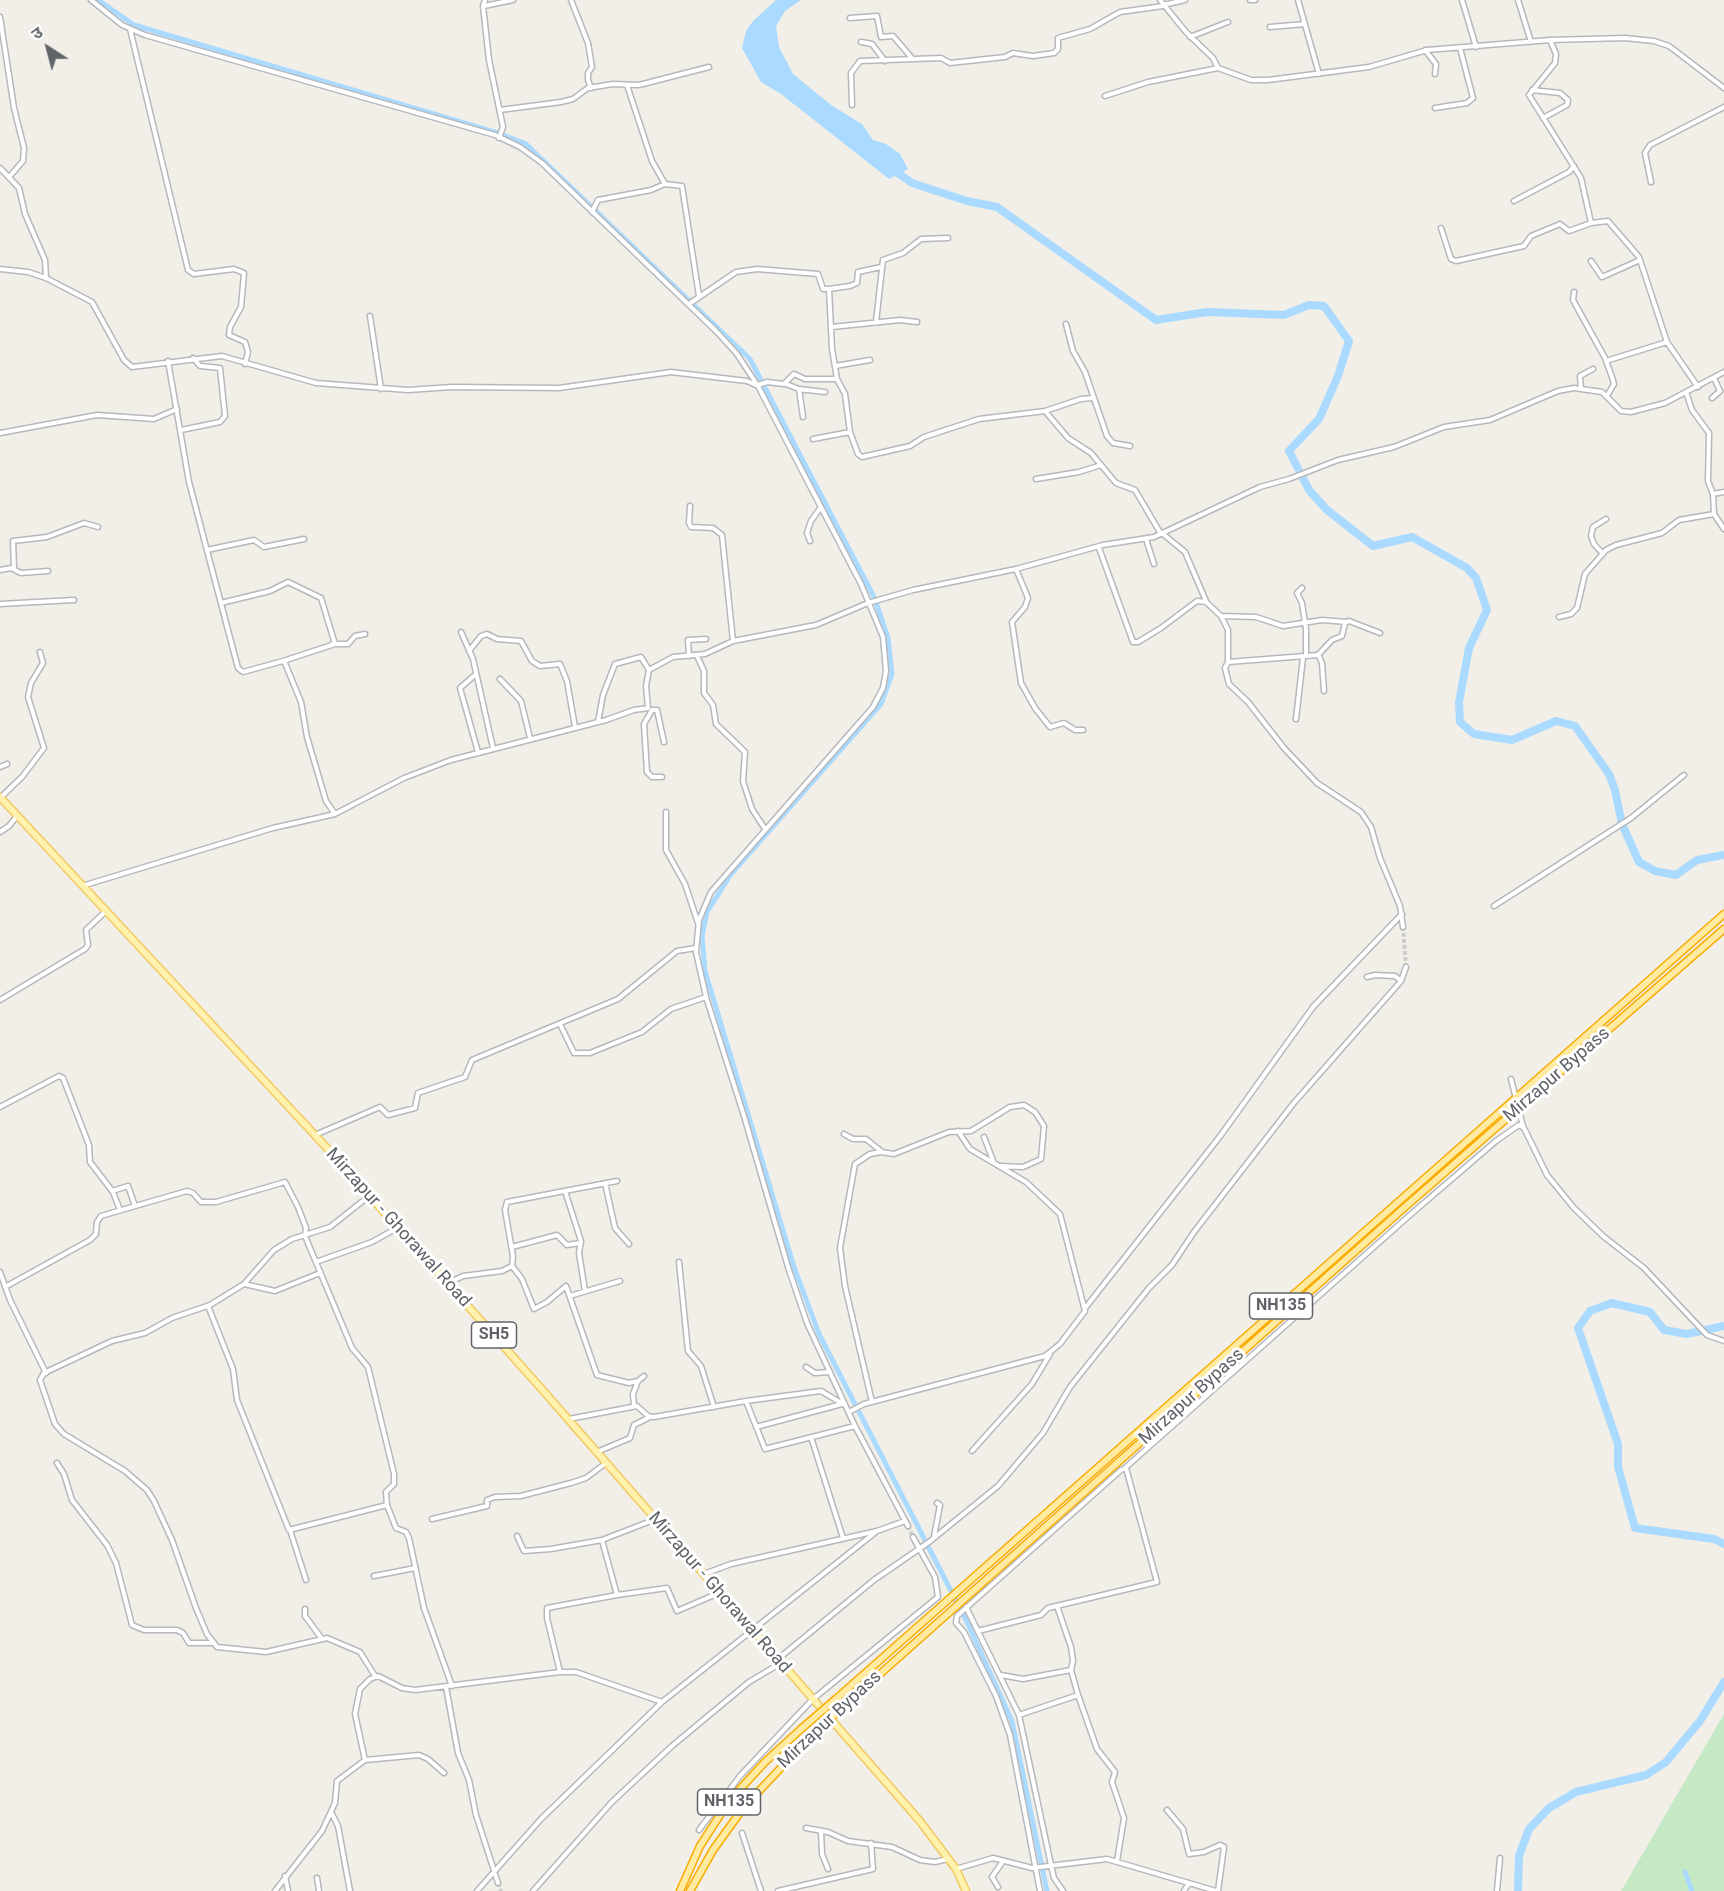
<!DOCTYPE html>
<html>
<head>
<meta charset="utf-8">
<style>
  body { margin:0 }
  #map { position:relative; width:1724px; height:1891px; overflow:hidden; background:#f1efe8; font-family:Roboto,"Noto Sans Devanagari",sans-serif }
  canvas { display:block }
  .north { position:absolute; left:18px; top:18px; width:60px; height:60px; -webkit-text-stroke:4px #fff; paint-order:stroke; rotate:324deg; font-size:16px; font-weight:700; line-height:24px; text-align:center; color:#5f6368 }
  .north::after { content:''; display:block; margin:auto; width:21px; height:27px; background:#5f6368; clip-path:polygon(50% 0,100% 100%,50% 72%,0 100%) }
</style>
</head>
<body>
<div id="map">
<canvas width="1724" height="1891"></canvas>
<div class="north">उ</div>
</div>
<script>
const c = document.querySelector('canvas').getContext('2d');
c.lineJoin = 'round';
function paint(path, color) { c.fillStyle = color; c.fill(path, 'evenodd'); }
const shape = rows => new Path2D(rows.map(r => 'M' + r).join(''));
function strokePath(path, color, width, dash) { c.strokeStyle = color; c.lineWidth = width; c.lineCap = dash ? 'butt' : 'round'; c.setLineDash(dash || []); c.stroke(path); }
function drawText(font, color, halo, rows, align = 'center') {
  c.font = font + ' Roboto,sans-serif'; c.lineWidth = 6; c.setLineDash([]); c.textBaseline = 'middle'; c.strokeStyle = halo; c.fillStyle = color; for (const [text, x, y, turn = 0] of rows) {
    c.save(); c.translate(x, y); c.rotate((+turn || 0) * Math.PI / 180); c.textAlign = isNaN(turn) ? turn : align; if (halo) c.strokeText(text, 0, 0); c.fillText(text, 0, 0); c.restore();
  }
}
const green = shape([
  [1724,1714,1724,1891,1621,1891]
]);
const water = shape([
  [776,0,801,0,785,11,776,26,779,47,793,74,831,105,862,124,873,140,886,144,900,154,908,169,889,179,781,94,761,82,742,48,746,31,753,21]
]);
const canal = shape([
  [98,0,134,25,501,134,526,144,750,359,875,599,888,638,892,674,881,704,731,874,707,912,702,936,705,971,794,1267,819,1334,967,1622,1012,1721,1047,1891],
  [1685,1872,1692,1891]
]);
const river = shape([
  [892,169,912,183,967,201,997,207,1156,320,1207,312,1284,315,1309,305,1324,306,1349,341,1338,376,1319,419,1289,451,1309,490,1327,510,1373,546,1412,537,1467,568,1476,578,1487,610,1469,648,1459,702,1460,722,1474,734,1512,740,1556,721,1575,726,1609,774,1615,790,1622,824,1639,862,1655,871,1676,875,1697,860,1724,855],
  [1724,1326,1687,1334,1664,1330,1650,1312,1612,1303,1590,1311,1578,1328,1618,1444,1618,1467,1635,1528,1714,1539,1724,1544],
  [1518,1891,1519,1856,1529,1829,1549,1808,1576,1792,1646,1775,1666,1762,1700,1721,1724,1682]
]);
const minorTunnel = shape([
  [1403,927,1406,967],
  [908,1526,913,1537],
  [498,1883,501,1891]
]);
const minor = shape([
  [91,0,122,25,145,35,495,135,520,147,542,163,717,332,737,354,756,383],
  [485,0,483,6,489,60,503,127,499,138],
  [571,0,588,43,592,67,588,73,588,80,591,88],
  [1160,0,1186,32,1213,58,1218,68,1251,80,1268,80,1369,67,1427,50,1550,40,1625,38,1654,41,1669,46,1724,88],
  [1250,0,1255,0],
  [1298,0,1319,74],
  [1462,0,1476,47],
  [1518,0,1531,42],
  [1163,5,1185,0],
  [484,6,513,0],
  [0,17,14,108,24,148,23,161,10,176],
  [850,18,877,16,881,37,893,36,911,57],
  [1270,27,1305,24],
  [130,29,188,270,194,274,234,269,244,273,241,307,230,327,229,335,245,342,248,352,245,364],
  [1190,37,1228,22],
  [1550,40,1556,54,1555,63,1529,95,1581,178,1591,223],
  [861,42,872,44,885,61],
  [1425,50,1436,64,1435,74],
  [627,85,652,161,665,184],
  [1532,90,1560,93,1568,100,1567,105,1543,118],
  [1105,96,1148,82,1218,68],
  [852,105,851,73,860,61,941,58,950,63,1005,57,1013,53,1033,56,1054,53,1058,49,1058,38,1090,29,1120,12,1163,6],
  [1435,108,1467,103,1473,98,1460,48],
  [500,110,561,102,573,99,588,88,613,84,639,85,709,67],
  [0,168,19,188,25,214,45,260,46,278],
  [1651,182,1645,153,1650,145,1724,107],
  [1514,201,1569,172,1574,166],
  [592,212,598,200,651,190,665,184,682,186,699,296],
  [1441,228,1451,259,1456,261,1524,246,1531,236,1560,224,1569,231,1591,223,1608,221,1639,257,1667,342,1698,387],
  [1591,261,1602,277,1640,260],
  [0,269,28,272,46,278,92,302,124,360,132,367,222,356,316,383,408,390,452,387,559,388,671,372,747,381,758,386,861,584,883,637,886,671,883,688,873,707,711,892,699,920,696,952,706,997,744,1116,788,1267,807,1323,855,1426,908,1526],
  [829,289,850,286,857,283,858,272,881,267],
  [1574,292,1573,300,1605,358,1612,377,1614,384,1607,396],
  [689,304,736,272,757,269,818,274,823,289,829,289,832,349,837,379,805,379,794,374,784,384,767,382,758,385],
  [370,316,381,389],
  [876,322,883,260,903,253,921,239,948,238],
  [1066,324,1073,351,1085,372,1107,436,1113,443,1130,446],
  [832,327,900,320,917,322],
  [168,361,189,482,238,668,243,672,283,661,285,663,301,702,307,737,326,801,335,814],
  [1606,361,1667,342],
  [835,366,870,360],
  [837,379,845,394,850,432,858,454,862,457,910,446,924,437,979,419,1045,411,1068,438,1091,453,1116,483,1135,490,1161,534],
  [786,384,799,389,825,392],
  [799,389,803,417],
  [1581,389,1580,376,1593,369],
  [1686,392,1692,410,1709,433,1708,481,1713,494,1714,514,1724,529],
  [1712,398,1720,391,1714,378],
  [1045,411,1081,399,1093,398],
  [181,430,220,422,225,416,220,368,200,366,193,358],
  [0,433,97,415,154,419,177,409],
  [813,439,850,432],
  [1036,479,1079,472,1101,465],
  [1713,494,1724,492],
  [690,506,689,523,691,527,713,528,722,535,733,641],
  [1163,534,1185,552,1206,601],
  [1146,539,1154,564],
  [810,541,807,533,811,521,821,507],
  [1099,548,1133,642,1138,642,1161,628,1197,601,1206,602,1221,616,1228,630,1228,662,1225,668,1229,684,1248,702,1284,748,1317,783,1361,812,1371,827,1380,858,1400,906,1403,927],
  [207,550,254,540,264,547,304,539],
  [1603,554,1594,544,1591,536,1593,527,1606,519],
  [14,569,13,541,47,537,84,523,98,527],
  [1016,569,1028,598,1025,607,1012,622,1021,683,1035,708,1050,727,1064,723,1075,730,1083,730],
  [0,570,11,568,21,573,48,571],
  [1302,588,1297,593,1302,603,1306,629,1306,656],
  [221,603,270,591,288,582,321,598,335,644,283,661],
  [0,604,74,600],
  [1221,616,1256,617,1283,626,1322,620,1347,622],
  [1559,617,1571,614,1577,608,1585,574,1606,550,1616,545,1662,533,1679,520,1714,514],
  [461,632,473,659,493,748],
  [332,644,348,644,355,636,365,634],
  [469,651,481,636,487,634,497,639,521,641,532,661,540,666,560,664,567,681,575,727],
  [1318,654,1322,663,1324,691],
  [689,656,688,640,706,639],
  [697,656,704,671,704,693,713,705,716,724,745,752,743,781,752,809,765,829],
  [1228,662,1318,655,1332,640,1342,636,1345,623,1349,621,1380,633],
  [476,674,460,688,478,752],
  [500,679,521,701,530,738],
  [652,710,644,724,647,772,652,777,662,777],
  [652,710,657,710,664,742],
  [1296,719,1303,658],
  [598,722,603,695,615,664,641,657,649,670],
  [0,767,7,764],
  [1,797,22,777,44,748,28,697,31,683,43,663,40,652],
  [666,812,666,850,685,884,698,923],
  [0,832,9,826,17,816],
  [82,886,273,828,335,814,404,778,451,760,606,720,634,710,648,708,646,686,649,670,673,657,705,654,733,641,816,625,868,603,913,590,1016,569,1103,545,1154,537,1260,487,1289,479,1338,460,1394,447,1444,427,1490,420,1558,391,1574,388,1602,392,1621,411,1631,412,1665,403,1724,372],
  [1494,906,1631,818,1684,775],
  [1367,977,1375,975,1395,976,1401,981],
  [0,1000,85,949,88,945,86,930,105,912],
  [560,1024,574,1053,590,1053,642,1032,671,1009,706,997],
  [1511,1079,1523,1126],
  [0,1107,59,1076,63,1078,89,1145,90,1162,113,1192,120,1210],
  [844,1134,853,1139,866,1139,881,1151],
  [315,1135,380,1107,388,1115,415,1108,418,1093,465,1077,472,1060,618,999,677,951,696,948],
  [984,1137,994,1163],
  [605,1183,615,1228,629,1244],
  [112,1191,128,1186,135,1206],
  [565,1191,581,1241,579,1253,585,1291],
  [512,1247,557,1235,567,1245,580,1243],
  [316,1262,372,1242,397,1228],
  [679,1262,688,1351,701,1366,714,1407],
  [512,1266,522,1279,534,1309,547,1302,566,1286,597,1375,629,1383,638,1381],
  [0,1272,10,1300,46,1373],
  [320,1273,275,1291,244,1284,210,1305,172,1318,145,1333,112,1341,44,1373,40,1380,55,1424,64,1434,125,1471,147,1490,154,1501,172,1540,196,1608,207,1634,217,1647,266,1652,327,1638,360,1652,375,1676],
  [448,1283,463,1276,502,1271,512,1266,513,1256,505,1210,507,1202,617,1181],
  [244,1284,274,1250,292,1239,330,1227,369,1196],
  [5,1287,90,1240,96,1234,97,1222,101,1216,187,1191,193,1193,201,1202,216,1202,285,1182,298,1207,306,1228,305,1236,352,1348,368,1367,394,1474,394,1484,386,1492,387,1505,396,1528,406,1532,409,1538,424,1608,452,1686],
  [570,1296,620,1281],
  [1259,1301,1269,1300,1288,1311],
  [208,1306,233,1369,237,1400,289,1530,387,1505],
  [1086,1307,1221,1135,1313,1007,1402,914],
  [806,1367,815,1373,830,1372],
  [746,1401,765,1449,855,1426],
  [872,1402,845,1286,840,1248,855,1164,870,1154,881,1152,894,1154,949,1132,971,1131,1010,1107,1024,1105,1035,1112,1044,1126,1041,1159,1023,1167,1000,1166],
  [634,1406,633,1394,638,1381,644,1376],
  [849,1412,864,1404,1045,1356,1060,1344,1085,1311,1060,1214,1026,1182,970,1149,958,1131],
  [569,1419,637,1406,648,1416,654,1417,746,1401,821,1391,843,1404],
  [756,1427,842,1404],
  [811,1437,843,1538],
  [972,1451,1032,1384,1050,1354],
  [597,1452,630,1438,634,1425,650,1417],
  [57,1463,64,1474,72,1500,107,1545,116,1563,132,1625,144,1630,177,1630,183,1633,189,1643,213,1643],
  [1125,1468,1410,1215,1496,1141,1519,1125,1524,1128,1547,1175,1574,1208,1603,1236,1644,1268,1707,1335,1724,1341],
  [432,1519,487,1506,487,1500,495,1497,521,1496,571,1483,586,1478,606,1463],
  [290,1530,306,1580],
  [517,1536,524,1551,551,1549,602,1540,656,1519],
  [934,1537,940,1505,937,1503],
  [602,1540,617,1595,667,1588,677,1611,719,1593],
  [704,1574,731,1564,877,1531,905,1521],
  [374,1576,415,1568],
  [1057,1606,1071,1647,1073,1661,1071,1670,1078,1695,1097,1749,1115,1772,1112,1782,1124,1818,1117,1861],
  [966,1607,1019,1715,1051,1865,1054,1878,1063,1891],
  [305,1609,305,1616,322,1639],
  [978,1631,1041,1615,1048,1608,1157,1582,1126,1468,1121,1470,957,1616,956,1623,964,1632,996,1696,1010,1735,1040,1891],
  [778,1659,874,1580,929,1542,998,1486,1043,1433,1070,1387,1149,1288,1172,1265,1194,1232,1293,1104,1401,981,1406,967],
  [560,1672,547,1618,547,1608,617,1595],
  [1001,1675,1023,1679,1071,1670],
  [446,1687,458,1753,469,1780,476,1815,498,1883],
  [1019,1715,1078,1695],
  [365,1760,419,1755,428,1759,444,1773],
  [1167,1810,1183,1829,1189,1854,1204,1852,1220,1845,1224,1847,1218,1891],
  [331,1812,338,1826,350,1891],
  [806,1828,828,1832,848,1841,892,1847,920,1860,935,1862,948,1859],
  [699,1830,740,1776,812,1700,938,1597,935,1577,913,1537],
  [821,1832,822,1854,828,1869],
  [742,1833,761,1891],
  [956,1869,993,1858,1032,1868,1107,1859,1216,1891],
  [285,1876,288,1891],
  [317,1878,319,1891],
  [998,1887,992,1877,1003,1861],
  [275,1891,322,1831,335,1803,337,1781,365,1760,355,1714,360,1689,370,1679,378,1676,402,1688,415,1690,560,1672,576,1672,662,1702,877,1531],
  [477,1891,541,1819,662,1702],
  [533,1891,612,1802,672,1746,749,1682,781,1663],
  [778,1891,873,1869,871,1843],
  [1184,1891,1189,1883],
  [1497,1891,1500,1858]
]);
const primary = shape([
  [0,797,326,1147,539,1386,919,1820,956,1869,966,1891]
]);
const trunk = shape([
  [837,1698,1724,914],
  [844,1706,1405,1207,1724,929],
  [680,1891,700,1846,729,1801,765,1762,801,1729],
  [690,1891,713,1850,744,1807,809,1738]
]);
const trunkBridge = shape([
  [801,1729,837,1698],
  [809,1738,844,1706]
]);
const shields = [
  [1281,1306,63],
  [494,1335,45],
  [729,1802,63]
];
const shieldNames = [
  ["NH135",1281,1306],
  ["SH5",494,1335],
  ["NH135",729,1802]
];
const streetNames = [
  ["Mirzapur Bypass",1557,1075,-41],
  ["Mirzapur - Ghorawal Road",398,1228,48],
  ["Mirzapur Bypass",1192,1397,-42],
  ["Mirzapur - Ghorawal Road",719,1593,49],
  ["Mirzapur Bypass",830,1720,-43]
];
paint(green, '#c5e8c5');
paint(water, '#aadaff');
strokePath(canal, '#aadaff', 5);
strokePath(river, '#aadaff', 8);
strokePath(minorTunnel, '#ccccc8', 4, [4, 2]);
strokePath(minor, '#b5b8bc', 7);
strokePath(primary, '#f2c960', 9);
strokePath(trunk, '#f9ab00', 9);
strokePath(minor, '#fff', 4);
strokePath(primary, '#fff2af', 6);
strokePath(trunk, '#feeaa1', 6);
strokePath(trunkBridge, '#f9ab00', 9, []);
strokePath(trunkBridge, '#feeaa1', 6);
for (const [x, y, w] of shields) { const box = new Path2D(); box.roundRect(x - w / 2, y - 13, w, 26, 4.5); c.fillStyle = '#fff'; c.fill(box); strokePath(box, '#5f6368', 1.5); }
drawText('bold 16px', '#5f6368', null, shieldNames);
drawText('18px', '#5f6368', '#fff', streetNames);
</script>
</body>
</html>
